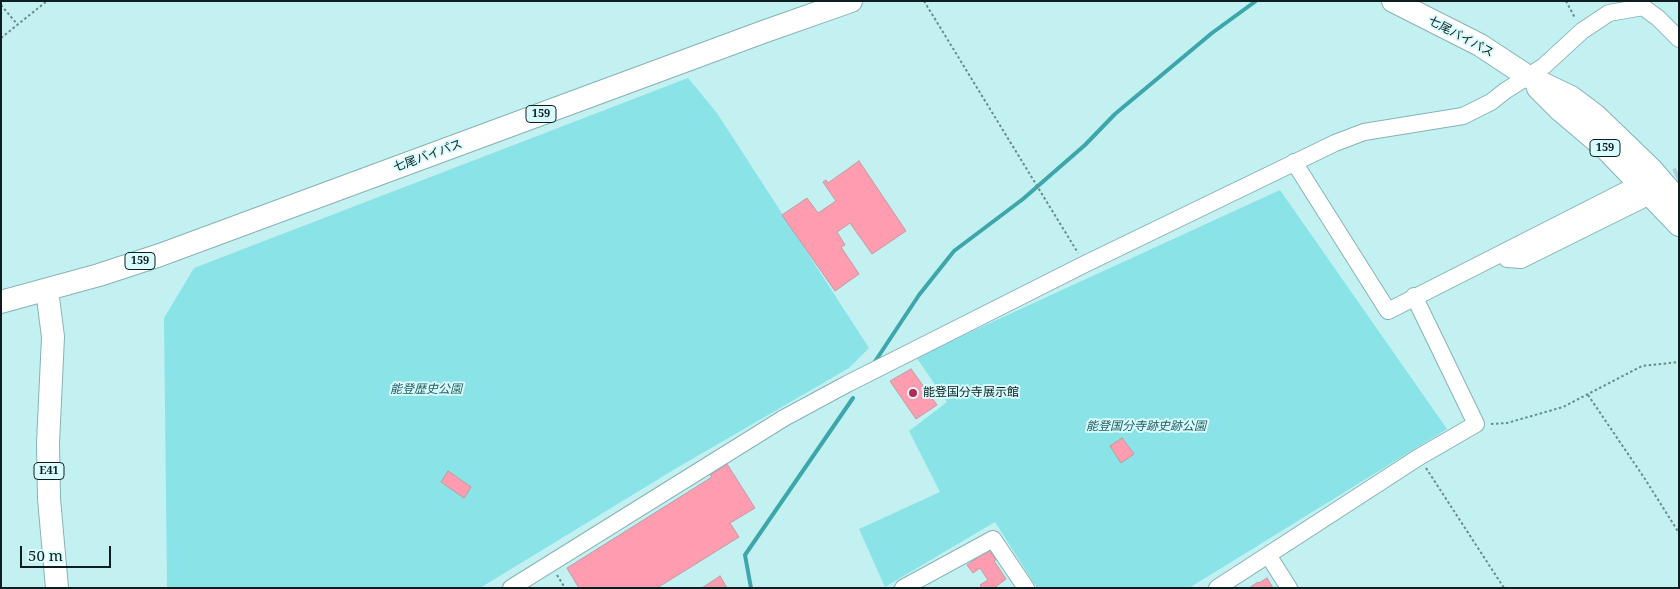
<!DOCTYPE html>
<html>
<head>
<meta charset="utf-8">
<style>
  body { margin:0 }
  #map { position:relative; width:1680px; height:589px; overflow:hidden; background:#c3f1f2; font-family:"Noto Serif",serif }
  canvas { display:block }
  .frame { position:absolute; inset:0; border:2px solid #0c1e1f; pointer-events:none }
  .scale { position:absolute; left:20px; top:546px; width:91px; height:22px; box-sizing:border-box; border:2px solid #0c1e1f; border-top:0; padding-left:6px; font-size:15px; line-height:18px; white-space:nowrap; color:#0c1e1f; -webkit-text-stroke:4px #d8fcfd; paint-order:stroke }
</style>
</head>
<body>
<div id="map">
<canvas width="1680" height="589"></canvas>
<div class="frame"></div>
<div class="scale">50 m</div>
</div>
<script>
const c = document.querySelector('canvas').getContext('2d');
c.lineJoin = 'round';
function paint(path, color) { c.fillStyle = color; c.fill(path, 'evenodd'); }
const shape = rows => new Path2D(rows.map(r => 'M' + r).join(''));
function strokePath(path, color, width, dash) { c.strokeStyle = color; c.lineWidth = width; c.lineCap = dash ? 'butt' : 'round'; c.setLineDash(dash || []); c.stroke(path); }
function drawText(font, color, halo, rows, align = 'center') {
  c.font = font + ' "Noto Serif","Noto Sans JP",serif'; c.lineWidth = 4; c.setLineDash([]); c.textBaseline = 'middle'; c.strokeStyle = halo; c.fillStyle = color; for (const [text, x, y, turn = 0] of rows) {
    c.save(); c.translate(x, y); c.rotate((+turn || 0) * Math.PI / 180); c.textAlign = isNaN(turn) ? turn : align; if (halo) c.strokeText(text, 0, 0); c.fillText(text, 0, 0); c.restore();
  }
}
const green = shape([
  [688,78,717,113,869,348,849,368,675,469,480,588,167,588,164,318,194,268],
  [1280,190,1447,429,1189,588,1037,588,995,522,885,587,859,529,940,492,909,431,947,402,916,357]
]);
const stream = shape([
  [874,363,919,295,954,251,1023,199,1085,145,1115,114,1212,33,1256,1],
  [751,588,745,555,853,398]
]);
const building = shape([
  [859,161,906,231,872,254,850,223,837,232,845,245,841,247,859,274,835,291,782,215,807,198,818,213,836,201,823,182,826,180,828,183,859,161],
  [911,369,937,405,916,419,890,381,911,369],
  [1122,438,1134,454,1121,463,1110,446,1122,438],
  [727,464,755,508,730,523,739,537,657,588,579,588,567,568,712,477,710,475,727,464],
  [448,471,471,487,464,498,441,482,448,471],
  [989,550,996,560,994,561,1006,579,994,588,982,588,980,585,988,580,980,568,973,573,967,565,989,550],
  [720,576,727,588,702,588,720,576],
  [1267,578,1273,588,1249,588,1258,582,1259,583,1267,578]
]);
const minorTunnel = shape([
  [1654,187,1679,175]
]);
const path = shape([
  [924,1,1078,253],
  [1566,1,1575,18],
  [1,5,17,24],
  [1,38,47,1],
  [1588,395,1645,479,1679,533],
  [1491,424,1507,423,1563,407,1642,366,1679,362],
  [1426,468,1504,588],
  [557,575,565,588]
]);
const minor = shape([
  [1294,162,1388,311,1640,183],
  [1507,259,1521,260,1652,195],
  [1268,555,1289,588],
  [511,588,784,418,847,384,1085,264,1335,143,1364,132,1463,116,1491,102,1505,91,1544,66,1582,31,1609,13,1643,7,1658,18,1679,39],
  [903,588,993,539,1026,588],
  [1217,588,1419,457,1476,424,1414,296]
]);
const highway = shape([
  [1393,1,1480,45,1527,76,1571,97,1595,115,1651,169,1679,201],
  [1538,88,1559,109,1605,148,1679,225],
  [47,290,53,337,48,443,49,499,57,588],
  [1,302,99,275,160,255,763,32,851,1]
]);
const markers = [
  [913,393,5,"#b72855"]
];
const shields = [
  [541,114,30],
  [1605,148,30],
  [140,261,30],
  [49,471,30]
];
const shieldNames = [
  ["159",541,114],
  ["159",1605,148],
  ["159",140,261],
  ["E41",49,471]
];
const streetNames = [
  ["七尾バイパス",1461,37,28],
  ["七尾バイパス",428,156,-20]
];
const parkNames = [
  ["能登歴史公園",426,390],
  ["能登国分寺跡史跡公園",1146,427]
];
const poiNames = [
  ["能登国分寺展示館",923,393]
];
paint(green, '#89e3e7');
strokePath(stream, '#3da6aa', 4);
paint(building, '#ff9caf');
strokePath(building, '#c0999f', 1);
strokePath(minorTunnel, '#a8d1d2', 16, [16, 8]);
strokePath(minor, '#86b2b4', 18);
strokePath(highway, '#86b2b4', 24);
strokePath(path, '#6a8a8b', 2, [2.5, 2.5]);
strokePath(minor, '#fff', 16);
strokePath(highway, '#fff', 22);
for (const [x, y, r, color] of markers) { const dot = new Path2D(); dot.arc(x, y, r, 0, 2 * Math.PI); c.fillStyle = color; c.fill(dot); strokePath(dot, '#d8fcfd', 2); }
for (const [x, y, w] of shields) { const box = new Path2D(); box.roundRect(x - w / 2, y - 8.5, w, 17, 4); c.fillStyle = '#d8fcfd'; c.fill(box); strokePath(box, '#0c1e1f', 1); }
drawText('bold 11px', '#0c1e1f', null, shieldNames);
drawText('12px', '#0c1e1f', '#d8fcfd', streetNames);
drawText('italic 12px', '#235d5f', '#d8fcfd', parkNames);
drawText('12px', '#0c1e1f', '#d8fcfd', poiNames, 'left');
</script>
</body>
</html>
